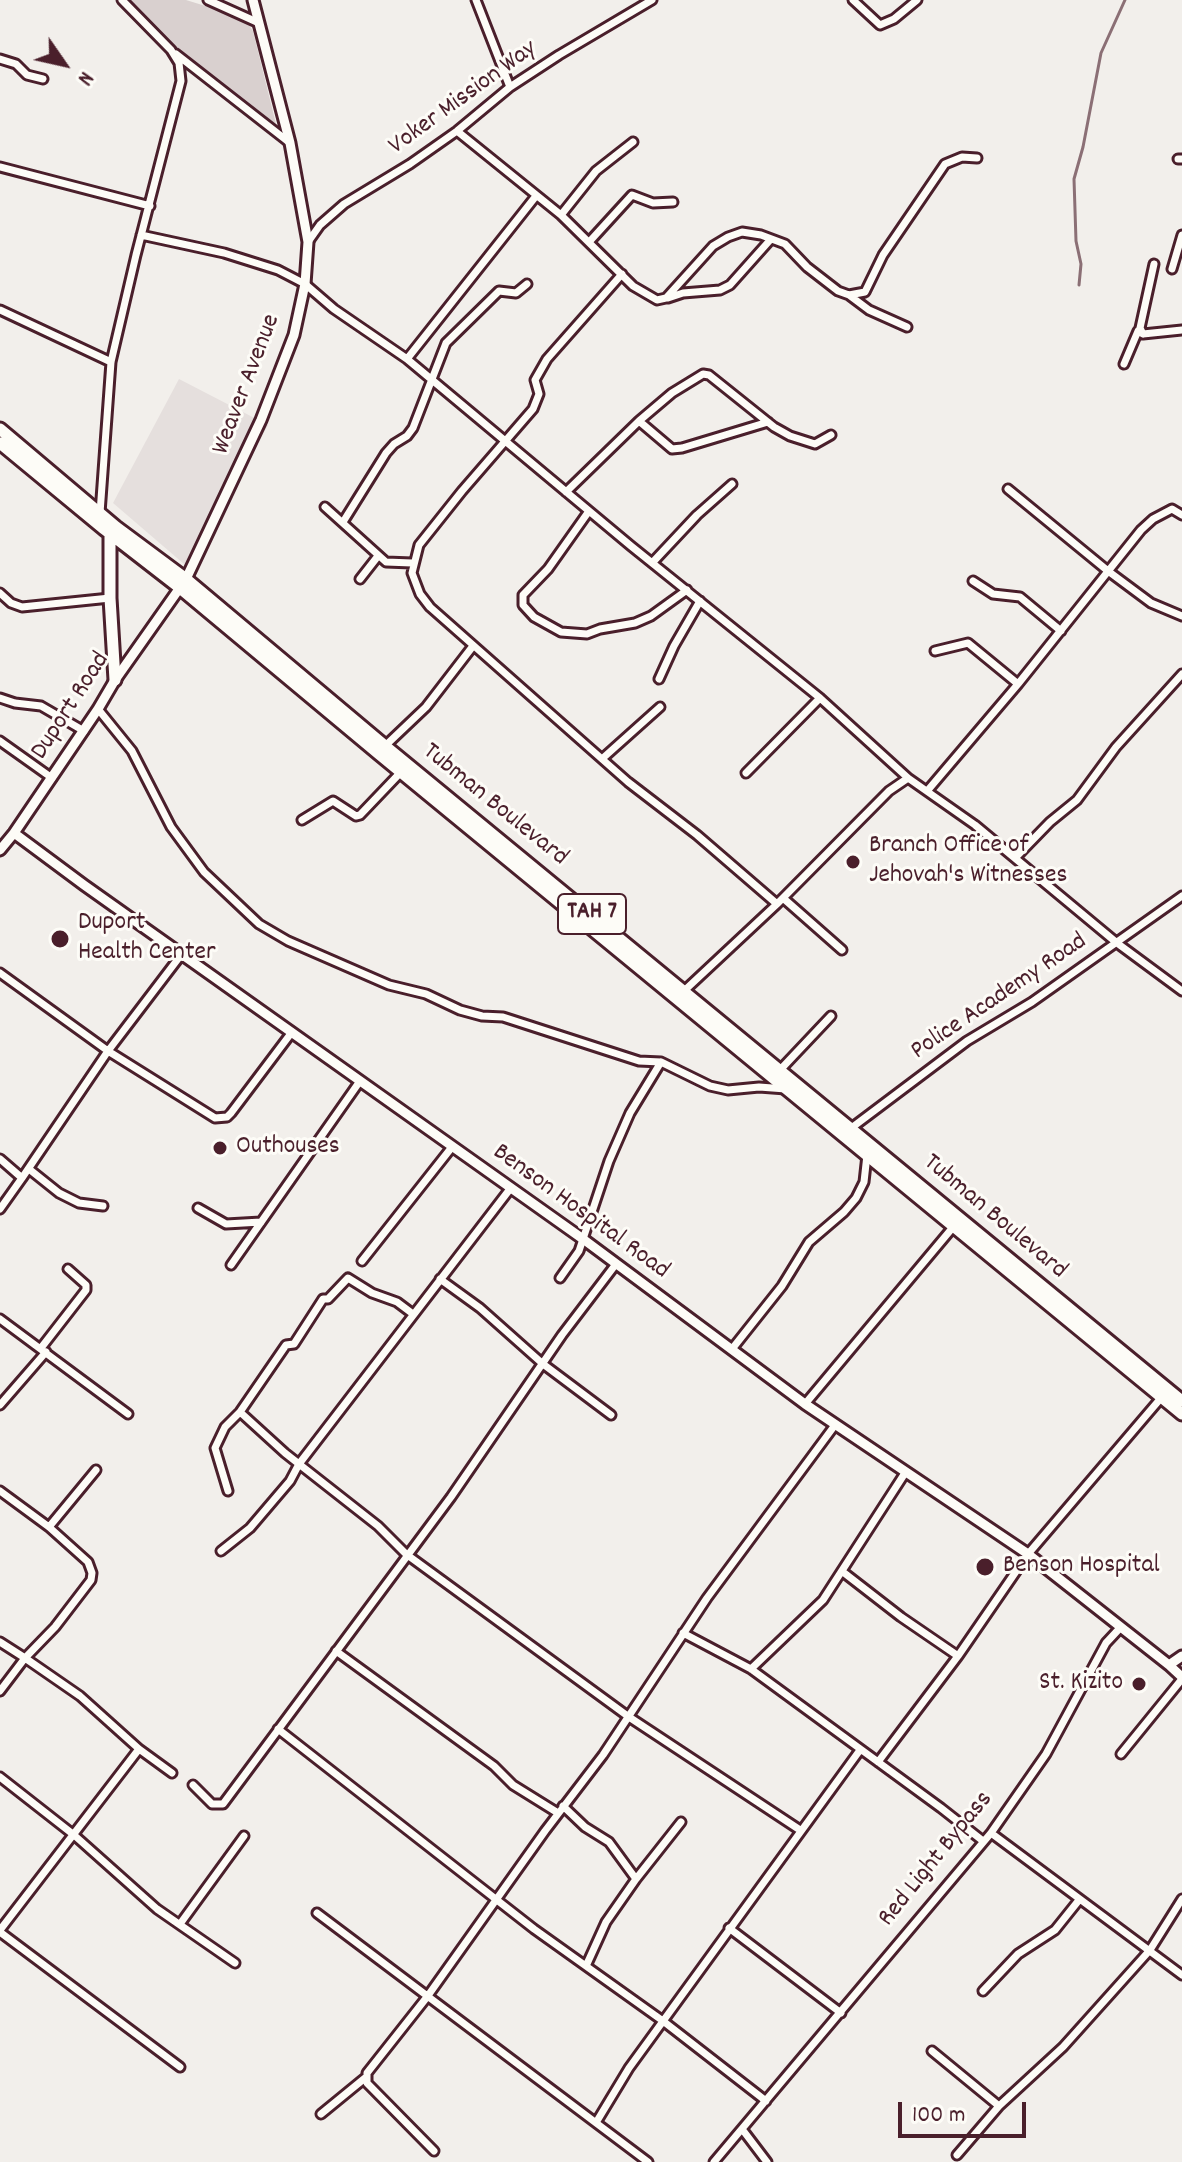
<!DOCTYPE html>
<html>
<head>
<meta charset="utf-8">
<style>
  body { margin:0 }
  #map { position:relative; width:1182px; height:2162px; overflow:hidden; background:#f2efeb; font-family:Dekko,sans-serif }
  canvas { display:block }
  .north { position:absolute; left:24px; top:24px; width:80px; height:80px; -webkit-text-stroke:6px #fdfcf7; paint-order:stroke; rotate:124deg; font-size:22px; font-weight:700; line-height:32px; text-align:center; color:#4a1f2b }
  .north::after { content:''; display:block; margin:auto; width:28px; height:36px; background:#4a1f2b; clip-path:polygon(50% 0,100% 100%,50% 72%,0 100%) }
  .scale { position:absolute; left:898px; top:2102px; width:128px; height:36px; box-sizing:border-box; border:4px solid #4a1f2b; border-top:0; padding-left:10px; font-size:24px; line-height:28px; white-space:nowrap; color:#4a1f2b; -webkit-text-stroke:6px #fdfcf7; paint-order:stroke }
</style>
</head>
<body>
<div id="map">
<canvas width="1182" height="2162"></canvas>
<div class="north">N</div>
<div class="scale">100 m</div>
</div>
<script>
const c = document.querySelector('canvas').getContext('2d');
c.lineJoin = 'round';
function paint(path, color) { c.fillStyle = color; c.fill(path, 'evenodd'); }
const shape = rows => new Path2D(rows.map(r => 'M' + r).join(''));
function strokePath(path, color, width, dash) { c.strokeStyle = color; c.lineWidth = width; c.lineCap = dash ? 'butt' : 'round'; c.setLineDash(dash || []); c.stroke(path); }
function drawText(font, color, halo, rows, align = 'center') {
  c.font = font + ' Dekko,sans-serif'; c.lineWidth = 6; c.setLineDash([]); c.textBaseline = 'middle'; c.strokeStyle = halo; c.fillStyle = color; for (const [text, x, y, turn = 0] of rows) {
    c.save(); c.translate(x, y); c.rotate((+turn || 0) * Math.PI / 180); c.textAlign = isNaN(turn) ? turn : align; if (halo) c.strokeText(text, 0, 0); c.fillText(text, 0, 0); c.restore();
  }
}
const built = shape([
  [179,379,268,425,191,570,113,503]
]);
const green = shape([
  [125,0,186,0,238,16,247,22,253,31,276,124,237,97,154,30]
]);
const stream = shape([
  [1079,285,1081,264,1076,241,1074,179,1083,147,1101,53,1125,0]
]);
const minor = shape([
  [208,0,259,23],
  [476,0,510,87],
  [853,0,880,25,894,19,917,0],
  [176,54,290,143],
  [0,59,16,64,27,75,43,79],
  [457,131,561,215,633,286,657,300,666,298,713,246,728,237,742,232,761,235,785,244,807,267,838,291,849,295,865,292,883,255,945,164,962,157,977,158],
  [1178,159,1182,159],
  [0,167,150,206],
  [561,215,596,171,633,142],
  [141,235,224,253,278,270,305,284,334,309,407,359,631,546,820,698,908,778,975,825,1117,943,1182,991],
  [590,241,632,195,653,203,673,202],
  [308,242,320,225,344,204,410,164,457,131,510,87,559,55,652,0],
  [1154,264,1140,328,1143,334,1182,330],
  [1172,269,1182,235],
  [622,274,547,359,535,380,539,394,533,409,462,491,419,545,412,573,420,594,430,607,628,782,697,835,777,904],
  [849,295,869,310,907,327],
  [668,298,683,293,720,290,730,285,771,239],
  [0,310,111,362],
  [407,359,536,196],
  [1124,364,1138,331,1143,334],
  [639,421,672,449,682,448,768,422],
  [1008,489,1108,571,1151,603,1182,616],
  [566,492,639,421,672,393,703,374,709,375,774,427,790,436,815,444,831,435],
  [325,507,386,562,412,563],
  [589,511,548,569,523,595,523,605,534,617,561,632,587,634,600,629,635,623,651,616,687,590],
  [100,513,111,362,136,255,181,81,179,63,171,50,122,0],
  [343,522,386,453,394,444,407,436,413,428,446,343,499,291,516,293,527,284],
  [652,563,697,515,732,484],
  [360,579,378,556],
  [973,581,993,594,1020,597,1061,631],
  [0,593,11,603,22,607,110,598],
  [935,651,968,643,1018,684],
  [659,679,674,646,700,601],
  [0,698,15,703,41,706,84,731],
  [98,709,132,751,171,827,204,872,259,924,288,941,389,985,426,994,460,1010,482,1016,503,1017,639,1061,661,1062,710,1086,728,1090,759,1087,786,1089],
  [0,741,52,778],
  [385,746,426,707,473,646],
  [603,758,660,707],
  [746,773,820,698],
  [928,790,1018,684,1141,530,1153,519,1172,509,1182,515],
  [302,820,333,801,356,816,360,815,401,772],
  [1016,857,1050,822,1077,800,1116,747,1182,674],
  [783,898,842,950],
  [0,973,108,1051,215,1118,227,1117,231,1113,292,1032],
  [685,990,777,904,889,791,908,778],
  [780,1070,831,1016],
  [850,1129,967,1041,1032,1002,1182,896],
  [0,1159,22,1178,0,1209],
  [29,1169,59,1193,79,1203,103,1206],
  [22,1178,108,1051,181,955],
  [198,1208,226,1224,261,1222],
  [362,1261,452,1147],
  [231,1265,360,1081],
  [560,1278,579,1251,609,1161,630,1113,661,1062],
  [440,1279,480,1308,543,1364,611,1415],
  [0,1319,128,1414],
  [41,1348,86,1290,86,1285,68,1269],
  [732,1349,782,1286,809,1242,844,1212,856,1198,864,1182,867,1155],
  [805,1404,954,1226],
  [0,1405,46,1352],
  [240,1412,285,1453,378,1526,406,1554,629,1717,800,1830],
  [0,1491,49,1527,88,1562,92,1573,91,1580,55,1627,25,1658,80,1696,139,1749,172,1773],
  [228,1491,215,1448,225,1427,240,1412,286,1345,294,1344,323,1299,328,1299,348,1278,372,1293,397,1302,413,1314],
  [49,1527,96,1470],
  [221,1551,250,1528,290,1481,299,1464,510,1189],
  [843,1572,901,1617,958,1656],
  [683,1633,751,1669,941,1808,983,1841],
  [0,1642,25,1658,0,1691],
  [336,1651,494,1766,513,1785,558,1813],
  [751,1669,823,1600,905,1473],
  [278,1729,534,1929,663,2021,766,2101],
  [1121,1754,1182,1679],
  [878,1762,958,1656,1028,1554,1161,1398],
  [0,1777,74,1835,157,1909,235,1963],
  [193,1785,212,1804,223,1804,451,1497,562,1335,616,1264],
  [563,1806,585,1827,609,1842,636,1879],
  [991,1833,1182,1975],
  [317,1913,648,2162],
  [180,1924,244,1836],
  [729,1928,841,2013],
  [0,1930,139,1749],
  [0,1932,180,2067],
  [586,1966,606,1922,636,1879,681,1822],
  [983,1991,1018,1954,1055,1930,1079,1900],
  [932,2051,999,2106],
  [321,2114,365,2078],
  [597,2121,629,2068,860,1750],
  [742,2129,767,2162],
  [434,2151,367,2083,367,2073,427,1997,545,1831,603,1755,707,1598,835,1425],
  [957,2155,999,2106,1063,2047,1150,1950,1182,1899],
  [714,2162,991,1833,1046,1754,1106,1643,1120,1628]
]);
const tertiary = shape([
  [14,833,84,885,583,1239,805,1404,1028,1554,1169,1665,1182,1656],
  [0,850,14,833,98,709,115,680,186,579,261,420,294,335,305,284,308,242,290,143,253,0],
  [1169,1665,1182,1677]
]);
const trunk = shape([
  [0,429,116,527,186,579,385,746,1182,1401],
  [0,443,104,529,180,588,379,754,1182,1414],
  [110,534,110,598,115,680]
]);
const markers = [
  [853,862,8,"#4a1f2b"],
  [60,939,10,"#4a1f2b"],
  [220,1148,8,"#4a1f2b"],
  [985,1567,10,"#4a1f2b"],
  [1139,1684,8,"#4a1f2b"]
];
const shields = [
  [592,914,68]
];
const shieldNames = [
  ["TAH 7",592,914]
];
const streetNames = [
  ["Voker Mission Way",464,99,-36],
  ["Weaver Avenue",248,385,-69],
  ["Duport Road",72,707,-57],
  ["Tubman Boulevard",494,806,39],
  ["Police Academy Road",1000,998,-34],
  ["Benson Hospital Road",580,1213,36],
  ["Tubman Boulevard",994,1218,40],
  ["Red Light Bypass",937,1860,-51]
];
const poiNames = [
  ["Branch Office of",869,847],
  ["Jehovah's Witnesses",869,877],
  ["Duport",78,924],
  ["Health Center",78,954],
  ["Outhouses",236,1148],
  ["Benson Hospital",1003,1567],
  ["St. Kizito",1123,1684,"right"]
];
paint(built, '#e5dfdd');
paint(green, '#d9d0cf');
strokePath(stream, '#8b6f75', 3);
strokePath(minor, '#4a1f2b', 13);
strokePath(tertiary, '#4a1f2b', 15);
strokePath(trunk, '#4a1f2b', 17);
strokePath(minor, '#fdfcf7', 7);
strokePath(tertiary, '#fdfcf7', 9);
strokePath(trunk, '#fdfcf7', 11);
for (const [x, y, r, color] of markers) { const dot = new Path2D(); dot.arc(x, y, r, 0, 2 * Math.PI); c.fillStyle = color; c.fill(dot); strokePath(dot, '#fdfcf7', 3); }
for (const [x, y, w] of shields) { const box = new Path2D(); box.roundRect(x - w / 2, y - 20, w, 40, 6); c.fillStyle = '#fdfcf7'; c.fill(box); strokePath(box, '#4a1f2b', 2); }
drawText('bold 24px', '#4a1f2b', null, shieldNames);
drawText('26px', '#4a1f2b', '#fdfcf7', streetNames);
drawText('26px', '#4a1f2b', '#fdfcf7', poiNames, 'left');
</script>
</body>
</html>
